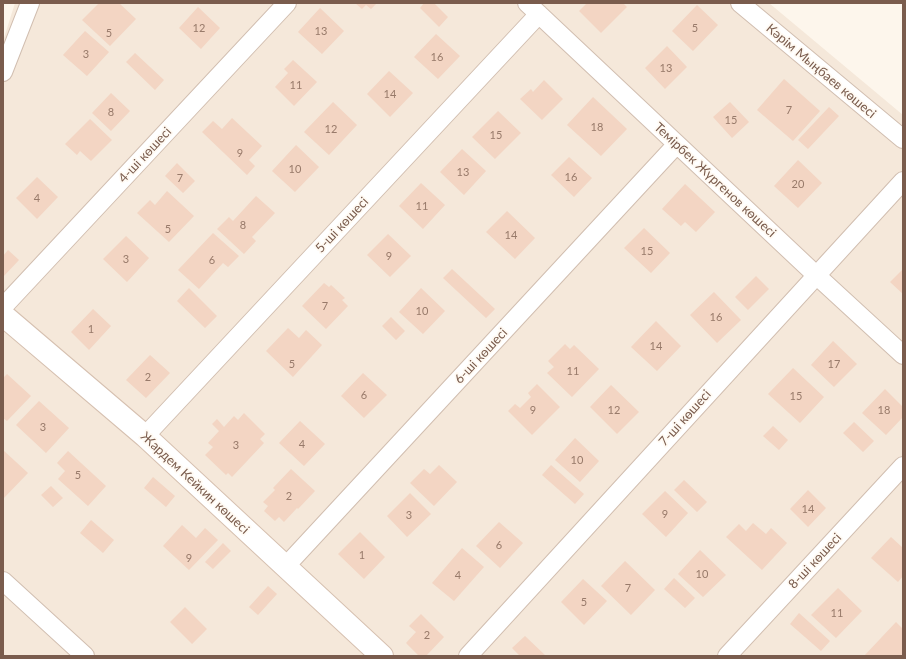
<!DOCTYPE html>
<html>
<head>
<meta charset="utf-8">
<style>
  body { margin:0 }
  #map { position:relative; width:906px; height:659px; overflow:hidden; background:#fdf6ec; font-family:Lato,sans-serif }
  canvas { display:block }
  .frame { position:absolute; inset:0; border:4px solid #7a5c4d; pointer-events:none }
</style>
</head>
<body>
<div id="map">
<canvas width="906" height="659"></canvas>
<div class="frame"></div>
</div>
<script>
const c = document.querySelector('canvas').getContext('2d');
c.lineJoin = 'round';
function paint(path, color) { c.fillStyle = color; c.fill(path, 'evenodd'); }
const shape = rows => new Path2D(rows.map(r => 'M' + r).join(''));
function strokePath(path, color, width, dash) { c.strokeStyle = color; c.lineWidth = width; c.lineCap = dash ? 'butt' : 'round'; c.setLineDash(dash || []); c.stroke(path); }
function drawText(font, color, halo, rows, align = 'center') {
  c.font = font + ' Lato,sans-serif'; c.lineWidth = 3.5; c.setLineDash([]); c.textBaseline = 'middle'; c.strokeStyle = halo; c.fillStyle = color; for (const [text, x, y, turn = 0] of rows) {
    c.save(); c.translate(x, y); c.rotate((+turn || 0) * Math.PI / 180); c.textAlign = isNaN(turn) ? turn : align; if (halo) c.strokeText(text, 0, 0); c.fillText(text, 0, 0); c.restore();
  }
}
const residential = shape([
  [15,3,769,3,903,115,903,656,3,656,3,41]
]);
const building = shape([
  [99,3,119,3,136,19,110,46,82,20],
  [355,3,377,3,371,9,366,5,362,9],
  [424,3,434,3,448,17,439,27,420,8],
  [587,3,623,3,627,7,601,33,579,11],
  [697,5,718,25,693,51,672,31],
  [198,7,220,28,201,49,179,28],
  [320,8,344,31,322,54,298,32],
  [85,31,109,52,87,76,63,55],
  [436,34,460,56,438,79,414,57],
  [667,46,687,67,665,89,645,68],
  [135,53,164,80,155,90,126,62],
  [293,60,317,82,294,106,275,87,288,73,284,69],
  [389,71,413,93,390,117,367,94],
  [784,79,820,111,793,141,757,110],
  [544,80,563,99,542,120,520,99,531,89,533,92],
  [111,93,130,111,111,131,92,113],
  [593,97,627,129,601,156,567,125],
  [333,102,357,125,329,155,304,132],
  [730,102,749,122,732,138,713,117],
  [829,107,839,116,808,149,798,140],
  [498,111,521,133,495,159,472,137],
  [232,118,262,146,249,160,255,166,247,175,202,132,213,121,222,129],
  [90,119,112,140,91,161,80,151,77,155,65,144],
  [296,145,319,167,295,192,272,171],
  [462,149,486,171,464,195,440,172],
  [569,157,592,178,574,197,551,175],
  [798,160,822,183,798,208,774,186],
  [177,163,195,181,183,193,165,176],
  [37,177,58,197,37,219,16,198],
  [421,183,445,205,423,229,399,206],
  [685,184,715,212,696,232,685,222,681,226,662,209],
  [167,191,194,216,169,242,137,213,150,200,155,205],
  [256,196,275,213,252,237,256,241,244,254,217,229,229,217,233,221],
  [507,211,535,238,515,259,486,232],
  [644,228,670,253,651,273,624,248],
  [213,233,239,256,228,267,223,263,199,289,178,270],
  [388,234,411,256,390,277,367,255],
  [126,236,149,258,127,282,103,259],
  [8,250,19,260,3,277,3,256],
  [452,269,495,309,486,318,443,278],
  [903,269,903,294,890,282],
  [756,276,769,289,748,310,735,297],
  [324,283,329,287,331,285,345,298,342,300,348,306,326,329,302,306],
  [189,288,217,316,205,328,177,301],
  [421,288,445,311,423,334,399,312],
  [714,292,741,320,717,343,690,315],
  [93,309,111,326,89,350,71,332],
  [391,317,405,331,396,340,382,326],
  [656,321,681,346,657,371,631,347],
  [288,328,299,338,306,330,322,345,293,377,266,351],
  [833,341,857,364,834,387,811,365],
  [565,344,570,349,574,345,599,369,572,397,547,373,554,367,548,361],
  [150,355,170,373,146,398,126,380],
  [793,368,824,397,800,423,768,394],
  [363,373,387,395,364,418,341,396],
  [7,374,31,396,7,421,3,418,3,378],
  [537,384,560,407,532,435,508,411,515,404,520,408,531,397,528,393],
  [611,385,639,412,617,434,590,407],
  [885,389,903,407,903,417,886,435,862,413],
  [39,401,69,428,46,453,16,425],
  [244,413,265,434,260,439,264,443,232,477,228,473,226,475,205,455,213,447,208,443,219,431,212,424,217,419,224,427,234,416,238,420],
  [300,421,325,444,304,466,279,443],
  [854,422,874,441,863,452,843,433],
  [773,426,788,440,779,450,763,436],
  [575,438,599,461,580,482,555,460],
  [3,450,28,473,3,499],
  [68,451,106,486,88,506,58,479,65,471,57,463],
  [439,465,457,482,434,506,410,483,424,469,430,474],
  [551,465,584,494,575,504,542,475],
  [291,469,315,491,298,509,297,508,284,522,279,517,275,521,264,511,268,506,263,502,275,490,273,488],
  [153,477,175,496,166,507,144,488],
  [684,480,707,502,697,512,674,490],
  [51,486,63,498,53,507,41,495],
  [808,490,826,508,808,527,790,509],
  [665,491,688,513,666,537,642,514],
  [410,493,431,514,407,537,387,516],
  [91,520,114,540,103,553,80,533],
  [499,522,523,543,500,568,476,546],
  [753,523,766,534,771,528,787,543,762,570,726,537,739,524,746,531],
  [182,525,196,538,205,528,218,540,189,570,163,546],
  [360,532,385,557,364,579,338,554],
  [891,537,903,548,903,576,898,582,871,558],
  [223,543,231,551,213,569,205,562],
  [462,548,484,567,454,601,432,583],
  [700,550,726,575,703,597,678,574],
  [625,561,655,590,631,615,601,586],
  [674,578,695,598,685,608,664,589],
  [583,579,607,601,584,625,561,602],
  [268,586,277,594,258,615,249,607],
  [838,588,862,611,836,638,811,615],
  [185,607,207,629,192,644,170,622],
  [799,613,830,641,821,651,790,624],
  [421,614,444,637,426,656,419,656,406,643,416,632,409,626],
  [896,622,903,629,903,656,864,656],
  [525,636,546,656,518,656,519,655,512,648]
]);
const street = shape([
  [527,3,816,275,903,355],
  [740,3,903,139],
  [3,72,30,3],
  [3,307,287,3],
  [145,436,539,14],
  [285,567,677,144],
  [3,581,85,656],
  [468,656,903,181],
  [727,656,903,466]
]);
const secondary = shape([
  [3,315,145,436,382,656]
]);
const numberNames = [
  ["12",199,28],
  ["5",695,28],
  ["13",321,31],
  ["5",109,33],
  ["3",86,54],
  ["16",437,57],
  ["13",666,68],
  ["11",296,85],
  ["14",390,94],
  ["7",789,110],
  ["8",111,112],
  ["15",731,120],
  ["18",597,127],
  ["12",331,129],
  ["15",496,135],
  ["9",240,153],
  ["10",295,169],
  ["13",463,172],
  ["16",571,177],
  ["7",180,178],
  ["20",798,184],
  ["4",37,198],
  ["11",422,206],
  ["8",243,225],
  ["5",168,229],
  ["14",511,235],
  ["15",647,251],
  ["9",389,256],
  ["3",126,259],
  ["6",212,260],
  ["7",325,306],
  ["10",422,311],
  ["16",716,317],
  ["1",91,329],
  ["14",656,346],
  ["5",292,364],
  ["17",834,364],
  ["11",573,371],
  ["2",148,377],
  ["6",364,395],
  ["15",796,396],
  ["9",533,410],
  ["12",614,410],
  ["18",884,410],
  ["3",43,427],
  ["4",302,444],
  ["3",236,445],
  ["10",577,460],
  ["5",78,475],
  ["2",289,496],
  ["14",808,509],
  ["9",665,514],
  ["3",409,515],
  ["6",499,545],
  ["1",362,555],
  ["9",189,558],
  ["10",702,574],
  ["4",458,575],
  ["7",628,588],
  ["5",584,602],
  ["11",837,613],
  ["2",427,635]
];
const streetNames = [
  ["Кәрім Мыңбаев көшесі",821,71,40],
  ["4-ші көшесі",145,155,-47],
  ["Темірбек Жүргенов көшесі",715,180,43],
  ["5-ші көшесі",342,225,-47],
  ["6-ші көшесі",481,356,-47],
  ["7-ші көшесі",685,418,-48],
  ["Жардем Кейкин көшесі",195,483,43],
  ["8-ші көшесі",815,561,-47]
];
paint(residential, '#f5e8da');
paint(building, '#f3d5c3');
strokePath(street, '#d1beb0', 20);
strokePath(secondary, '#d6c0b0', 24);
strokePath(street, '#fff', 18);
strokePath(secondary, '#fff', 22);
drawText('11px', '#987a6a', null, numberNames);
drawText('13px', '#7a5c4d', '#fffaf3', streetNames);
</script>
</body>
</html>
